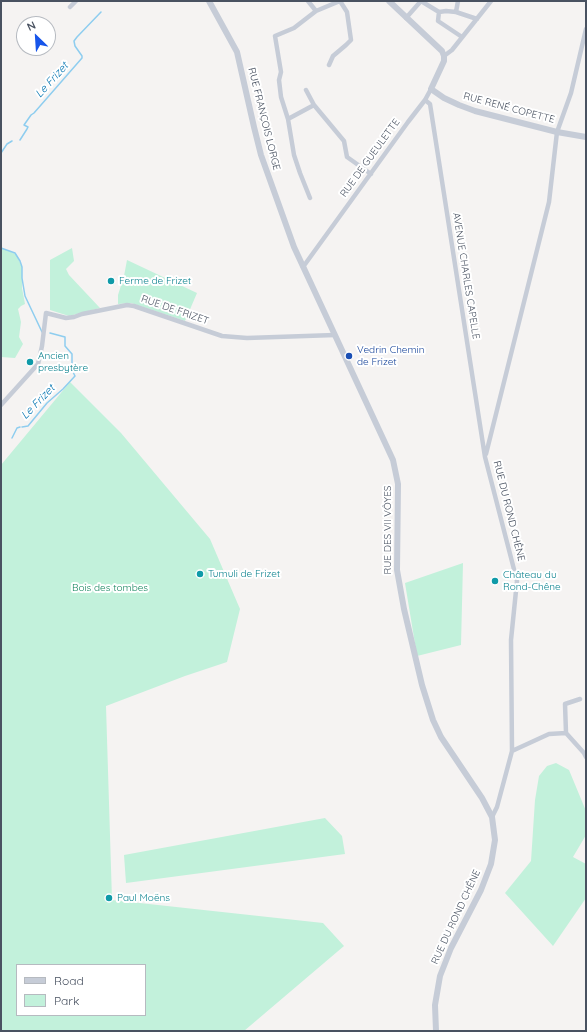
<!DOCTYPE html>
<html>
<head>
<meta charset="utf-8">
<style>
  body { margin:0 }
  #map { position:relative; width:587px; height:1032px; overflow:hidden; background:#f5f3f2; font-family:Quicksand,sans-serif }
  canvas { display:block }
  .frame { position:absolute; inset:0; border:2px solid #495261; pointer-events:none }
  .legend { position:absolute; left:16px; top:964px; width:130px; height:52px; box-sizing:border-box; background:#fff; border:1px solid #b6bac0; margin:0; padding:5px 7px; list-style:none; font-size:12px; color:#495261 }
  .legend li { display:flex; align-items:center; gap:8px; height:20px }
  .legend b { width:20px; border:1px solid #b6bac0 }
  .north { position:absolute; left:16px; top:16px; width:40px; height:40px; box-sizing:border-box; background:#fff; border:1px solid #b6bac0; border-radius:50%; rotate:335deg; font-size:11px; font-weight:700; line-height:16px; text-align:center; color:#495261 }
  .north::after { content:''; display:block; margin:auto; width:14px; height:18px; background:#1755ea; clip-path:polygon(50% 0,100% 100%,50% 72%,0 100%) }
</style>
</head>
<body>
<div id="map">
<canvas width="587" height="1032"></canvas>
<div class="frame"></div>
<ul class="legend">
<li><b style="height:5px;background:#c6ccd7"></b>Road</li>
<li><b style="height:11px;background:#c2f1db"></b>Park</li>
</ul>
<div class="north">N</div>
</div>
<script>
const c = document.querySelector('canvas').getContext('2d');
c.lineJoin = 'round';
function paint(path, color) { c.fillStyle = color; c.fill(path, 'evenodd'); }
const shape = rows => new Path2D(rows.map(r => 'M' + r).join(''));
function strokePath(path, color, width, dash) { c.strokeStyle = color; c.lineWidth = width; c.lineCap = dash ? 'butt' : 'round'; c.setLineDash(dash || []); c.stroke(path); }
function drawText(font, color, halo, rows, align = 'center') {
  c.font = font + ' Quicksand,sans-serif'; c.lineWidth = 4; c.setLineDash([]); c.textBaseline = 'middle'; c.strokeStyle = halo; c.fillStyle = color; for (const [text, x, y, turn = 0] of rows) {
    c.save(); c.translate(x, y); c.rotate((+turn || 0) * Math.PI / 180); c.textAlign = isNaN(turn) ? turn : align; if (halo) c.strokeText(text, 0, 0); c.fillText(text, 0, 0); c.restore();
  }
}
const green = shape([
  [1,248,16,254,22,267,22,288,25,304,21,306,18,309,21,322,19,337,23,344,15,358,1,357],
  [72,248,74,261,66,269,69,275,100,308,69,316,50,310,50,260],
  [127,260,197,293,185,321,131,303,118,304,118,295,124,276],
  [70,382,121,433,210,539,240,609,227,662,185,676,106,706,112,900,323,923,344,946,244,1031,1,1031,1,465],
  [17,965,145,965,145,1015,17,1015],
  [463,563,461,645,417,656,405,583],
  [556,763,569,770,586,811,586,835,573,857,586,864,586,898,553,946,505,893,531,861,535,800,539,776,547,766],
  [325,818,342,836,345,854,126,883,124,855]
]);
const stream = shape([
  [20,140,27,129,28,127,24,125,31,115,34,113,82,58,82,56,75,46,74,41,77,37,101,12],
  [1,153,7,144,12,141],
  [1,248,15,253,20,261,22,267,22,278,25,296,42,332],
  [22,427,28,426,47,403,63,389,75,376,72,370,72,354,65,346,65,337,50,333],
  [12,438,17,428,20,427]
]);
const minor = shape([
  [308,1,316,11],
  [340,1,316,11,294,28,275,36,281,72,279,80,281,97,288,119,314,105,344,141,347,157,371,174],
  [421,1,439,12,446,11,456,12,477,19],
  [70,7,76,1],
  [439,12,438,21,462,37],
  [456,12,458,1],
  [406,18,421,1],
  [444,56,452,50,491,1],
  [329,65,333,56,346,45,351,40,347,12,340,1],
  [306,90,314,105],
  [425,100,430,104,485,457,517,581,511,640,512,751,497,807,492,817],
  [288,119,294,155,300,173,310,198],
  [303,267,408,122,425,100,431,89],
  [1,405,38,364,42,346,46,313,66,318,74,317,82,314,127,305,134,306,222,336,247,338,335,335],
  [486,454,549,202,557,132,571,93,586,29],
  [566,733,565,704,580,699],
  [512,751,549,734,566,733,584,753,586,757]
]);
const tertiary = shape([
  [209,1,237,52,254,127,261,155,294,247,393,460,398,484,397,570,404,609,422,685,433,720,441,737,482,798,492,817,495,840,491,864,481,890,451,948,440,976,435,1005,436,1031],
  [389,1,442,51,444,56,444,61,431,89,444,98,459,105,475,111,557,132,586,137]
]);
const markers = [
  [111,281,4,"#0f9aa8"],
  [349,356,4,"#1a4fb4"],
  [30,362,4,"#0f9aa8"],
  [200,574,4,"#0f9aa8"],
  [495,581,4,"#0f9aa8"],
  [109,898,4,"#0f9aa8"]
];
const streetNames = [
  ["RUE RENÉ COPETTE",509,108,15],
  ["RUE FRANÇOIS LORGE",264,119,76],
  ["RUE DE GUEULETTE",370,158,-54],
  ["AVENUE CHARLES CAPELLE",466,276,81],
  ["RUE DE FRIZET",175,310,19],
  ["RUE DU ROND CHÊNE",509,511,76],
  ["RUE DES VII VÔYES",388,530,-90],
  ["RUE DU ROND CHÊNE",456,917,-65]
];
const cultureNames = [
  ["Ferme de Frizet",119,281],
  ["Ancien",38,356],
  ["presbytère",38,368],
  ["Tumuli de Frizet",208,574],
  ["Château du",503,575],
  ["Rond-Chêne",503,587],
  ["Paul Moëns",117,898]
];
const transitNames = [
  ["Vedrin Chemin",357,350],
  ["de Frizet",357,362]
];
const parkNames = [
  ["Bois des tombes",110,588]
];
const waterNames = [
  ["Le Frizet",52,80,-48],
  ["Le Frizet",38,402,-46]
];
paint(green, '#c2f1db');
strokePath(stream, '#8ecdef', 1.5);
strokePath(minor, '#c6ccd7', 4.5);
strokePath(tertiary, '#c6ccd7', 6);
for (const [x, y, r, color] of markers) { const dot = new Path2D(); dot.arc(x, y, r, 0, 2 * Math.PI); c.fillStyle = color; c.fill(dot); strokePath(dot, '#fff', 1.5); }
drawText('10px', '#495261', '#fff', streetNames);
drawText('10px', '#0d838f', '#fff', cultureNames, 'left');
drawText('10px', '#164399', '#fff', transitNames, 'left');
drawText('10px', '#16865e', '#fff', parkNames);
drawText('italic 11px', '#0a78b3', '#fff', waterNames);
</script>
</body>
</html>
